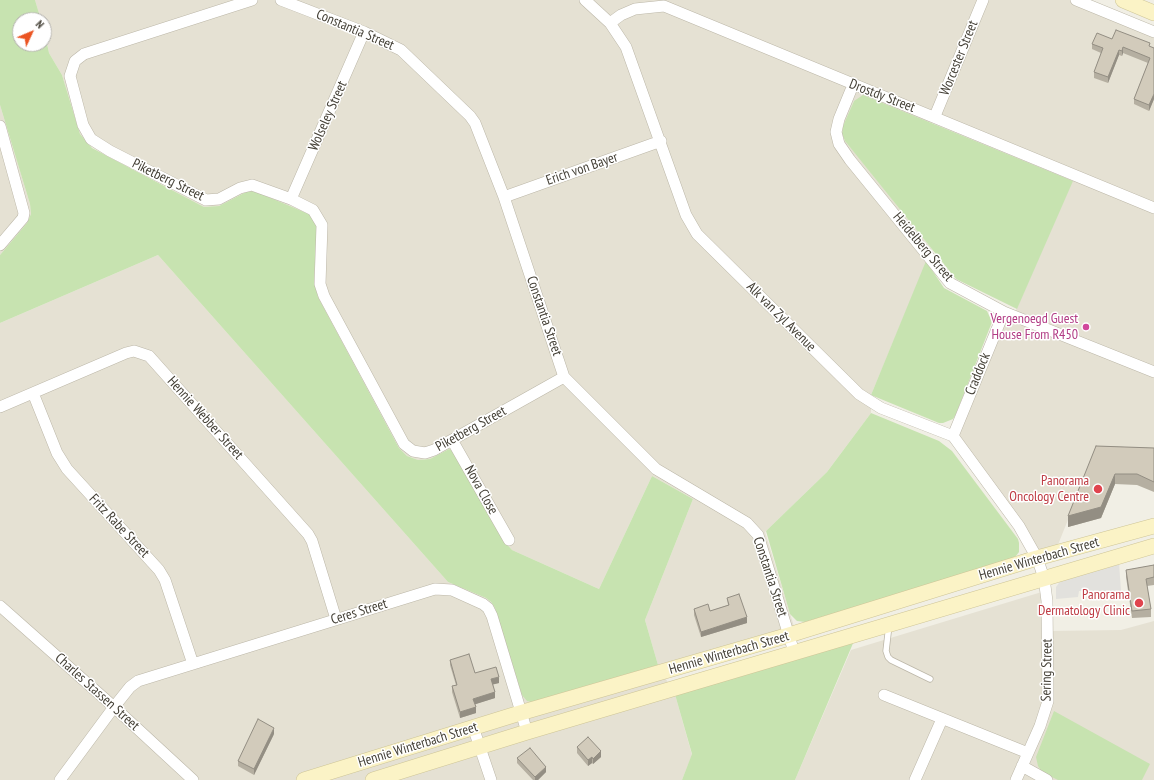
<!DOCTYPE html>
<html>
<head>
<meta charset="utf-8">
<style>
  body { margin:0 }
  #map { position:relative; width:1154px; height:780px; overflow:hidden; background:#f1efe5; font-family:"PT Sans Narrow",sans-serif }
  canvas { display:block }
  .north { position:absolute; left:12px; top:12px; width:40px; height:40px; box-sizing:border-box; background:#fff; border:1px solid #b4b2ae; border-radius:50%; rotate:46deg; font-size:11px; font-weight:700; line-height:16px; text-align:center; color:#433f35 }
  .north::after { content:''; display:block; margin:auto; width:14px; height:18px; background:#eb5422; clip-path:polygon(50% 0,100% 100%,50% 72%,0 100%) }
</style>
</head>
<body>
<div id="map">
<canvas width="1154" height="780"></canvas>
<div class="north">N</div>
</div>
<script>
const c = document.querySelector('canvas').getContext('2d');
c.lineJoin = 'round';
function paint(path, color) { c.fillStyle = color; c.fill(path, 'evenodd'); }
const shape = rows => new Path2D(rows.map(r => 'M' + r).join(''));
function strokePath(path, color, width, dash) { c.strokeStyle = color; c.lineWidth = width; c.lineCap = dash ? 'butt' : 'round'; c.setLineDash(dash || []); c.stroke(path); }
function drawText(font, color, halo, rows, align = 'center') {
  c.font = font + ' "PT Sans Narrow",sans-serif'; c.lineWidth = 3; c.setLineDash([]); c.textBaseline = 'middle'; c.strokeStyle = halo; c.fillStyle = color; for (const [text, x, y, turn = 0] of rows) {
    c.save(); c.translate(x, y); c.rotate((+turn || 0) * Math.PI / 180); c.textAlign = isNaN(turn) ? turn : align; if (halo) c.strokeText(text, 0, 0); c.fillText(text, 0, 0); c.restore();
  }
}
const residential = shape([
  [35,0,1074,0,1154,33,1154,456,1095,453,1055,552,1037,557,954,436,1004,313,1013,317,1075,174,935,116,932,123,854,101,842,130,843,138,932,249,871,395,871,413,827,472,765,532,796,633,661,672,674,691,692,755,682,780,0,780,0,323,158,255,448,582,486,598,495,607,658,665,645,620,693,499,652,476,599,589,512,550,504,541,449,449,430,459,418,460,407,456,399,448,318,297,314,280,246,192,219,206,204,207,98,151,87,144,80,134,62,75,49,53,44,29,44,20,41,20],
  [0,105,30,204,31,214,27,223,0,255],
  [1045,591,1047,631,1121,630,1154,621,1154,780,795,780,851,650]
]);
const green = shape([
  [0,0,35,0,41,20,20,20,20,44,44,44,44,29,49,53,62,75,80,134,92,148,204,207,219,206,246,192,254,191,311,215,317,227,314,280,318,297,399,448,407,456,418,460,430,459,449,449,453,451,504,541,512,550,599,589,652,476,693,499,645,620,658,665,531,702,527,701,522,695,495,608,491,602,486,598,448,582,158,255,0,323,0,255,27,223,31,214,30,204,0,105],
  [863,95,1073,181,1017,309,956,279,845,141,842,134,843,126,854,101],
  [926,261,944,288,987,311,992,322,956,414,953,419,943,423,939,423,871,395],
  [871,413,939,441,952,451,1018,539,1019,543,1019,552,1016,556,1007,561,805,622,797,621,790,614,766,531,827,472],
  [854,641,795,780,682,780,692,754,674,691],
  [1054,711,1150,764,1142,780,1058,780,1042,772,1038,766,1036,757]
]);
const parking = shape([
  [1119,563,1121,591,1079,591,1078,597,1056,599,1056,587,1062,579]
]);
const lane = shape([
  [889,625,886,651,888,657,891,660,930,679]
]);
const street = shape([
  [252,0,84,54,75,61,70,76,83,125,91,139,110,151,206,200,219,199,240,188,252,185,291,199,313,210,322,225,320,284,324,296,404,444,413,451,425,453,434,450,564,377],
  [281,0,364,32,401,50,470,116,475,123,504,197,564,377,656,469,747,523,758,535,794,652],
  [585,0,610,23,626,47,686,215,697,234,859,394,881,408,953,436,1019,526,1037,558,1044,578,1047,601,1048,701,1040,726,1016,780],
  [1076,0,1154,32],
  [610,23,621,15,635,9,664,6,1154,208],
  [853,85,839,119,836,132,839,144,850,160,950,283,1004,312,1154,372],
  [935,116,983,0],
  [0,126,24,213,23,218,0,245],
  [504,197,661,141],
  [291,199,364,32],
  [33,393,57,453,67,469,159,570,165,580,193,664],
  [0,407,126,353,134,351,149,356,308,534,312,541,336,619],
  [953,436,1004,312],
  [452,440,509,540],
  [0,606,114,707,193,780],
  [884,695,1028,753],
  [473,727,491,780],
  [1022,766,1047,780],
  [60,780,114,707,130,687,138,681,435,589,452,590,483,604,488,608,492,616,527,732],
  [915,780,942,719]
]);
const secondary = shape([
  [1123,0,1154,13],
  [304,780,520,713,789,635,1037,558,1154,526],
  [373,780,527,732,1154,546]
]);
const wall = shape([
  [1112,39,1150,47,1154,48,1154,99,1149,111,1134,104,1134,99,1148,63,1123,53,1122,56,1119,55,1108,83,1094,78,1094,72,1101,53,1092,49,1092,44],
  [1096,446,1154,448,1154,492,1137,485,1115,484,1101,518,1068,527],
  [1154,565,1154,585,1147,586,1151,609,1151,617,1132,618,1126,577,1126,570],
  [727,598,747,623,701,637,694,615,694,609,710,611,728,605],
  [450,660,475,673,499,683,493,684,495,698,475,704,476,713,460,718,452,692,452,686,456,685,450,665],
  [274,734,254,775,238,766,238,761],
  [577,747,601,757,593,764,592,763,588,766,577,753],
  [517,758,546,772,538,780,533,780,517,763]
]);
const shadedWall = shape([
  [1123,47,1123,53,1122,56,1122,51],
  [1119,50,1119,55,1108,83,1108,77],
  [1154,94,1154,99,1149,111,1149,105],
  [1115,474,1115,484,1101,518,1068,527,1068,516],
  [747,617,747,623,701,637,701,632],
  [499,677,499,683,491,685,491,679],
  [495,692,495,698,473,705,473,699],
  [476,707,476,713,460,718,460,712],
  [274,728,274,734,254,775,254,769],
  [601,751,601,757,593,764,593,759],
  [592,757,592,763,588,766,588,760],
  [546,767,546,772,538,780,535,780,535,777]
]);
const building = shape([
  [1116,30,1150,43,1149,46,1154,48,1154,94,1149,105,1134,99,1150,58,1123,47,1122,51,1119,50,1108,77,1094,72,1103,48,1092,44,1097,33,1112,39,1116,30],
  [1096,446,1154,448,1154,482,1137,474,1115,474,1101,507,1068,516,1096,446],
  [1154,565,1154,577,1146,579,1151,609,1132,611,1126,570,1154,565],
  [739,594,747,617,701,632,694,609,708,604,710,611,729,605,727,598,739,594],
  [469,654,475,673,496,667,499,677,491,679,495,692,473,699,476,707,460,712,452,686,457,685,450,660,469,654],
  [258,719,274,728,254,769,238,761,258,719],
  [588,737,601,751,593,759,592,757,588,760,577,747,588,737],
  [530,748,546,767,535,777,517,758,530,748]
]);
const markers = [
  [1086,327,4,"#d1479c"],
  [1098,489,5,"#e0444e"],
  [1139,603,5,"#e0444e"]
];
const streetNames = [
  ["Constantia Street",355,30,23],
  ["Worcester Street",959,58,-68],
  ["Drostdy Street",882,96,21],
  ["Wolseley Street",328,116,-66],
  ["Erich von Bayer",582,169,-19],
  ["Piketberg Street",168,180,26],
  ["Heidelberg Street",923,247,50],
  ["Constantia Street",544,316,71],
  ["Alk van Zyl Avenue",781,317,45],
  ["Craddock",978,374,-68],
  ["Hennie Webber Street",205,418,48],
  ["Piketberg Street",471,429,-29],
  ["Nova Close",481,490,61],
  ["Fritz Rabe Street",119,526,47],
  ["Hennie Winterbach Street",1039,559,-16],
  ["Constantia Street",770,577,72],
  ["Ceres Street",359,612,-17],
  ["Hennie Winterbach Street",729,653,-16],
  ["Sering Street",1047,670,-89],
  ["Charles Stassen Street",97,692,42],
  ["Hennie Winterbach Street",418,745,-17]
];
const hotelNames = [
  ["Vergenoegd Guest",1078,319],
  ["House From R450",1078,335]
];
const healthNames = [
  ["Panorama",1089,481],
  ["Oncology Centre",1089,497],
  ["Panorama",1130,595],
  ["Dermatology Clinic",1130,611]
];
paint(residential, '#e5e1d3');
paint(green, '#c7e3b0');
paint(parking, '#e2e1dd');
strokePath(lane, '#bcb7a8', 7);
strokePath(street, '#bcb7a8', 12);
strokePath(secondary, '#cec597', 16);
strokePath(lane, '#fff', 5.5);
strokePath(street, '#fff', 11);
strokePath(secondary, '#fbf3c6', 15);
paint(wall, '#b5afa1');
paint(shadedWall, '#938e83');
paint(building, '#d2cbbb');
strokePath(building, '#938e83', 1);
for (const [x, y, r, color] of markers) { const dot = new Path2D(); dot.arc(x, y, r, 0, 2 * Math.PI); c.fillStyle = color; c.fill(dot); strokePath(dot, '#fff', 1.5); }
drawText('14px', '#433f35', '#fff', streetNames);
drawText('14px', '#b23c85', '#fff', hotelNames, 'right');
drawText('14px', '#be3a42', '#fff', healthNames, 'right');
</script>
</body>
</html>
